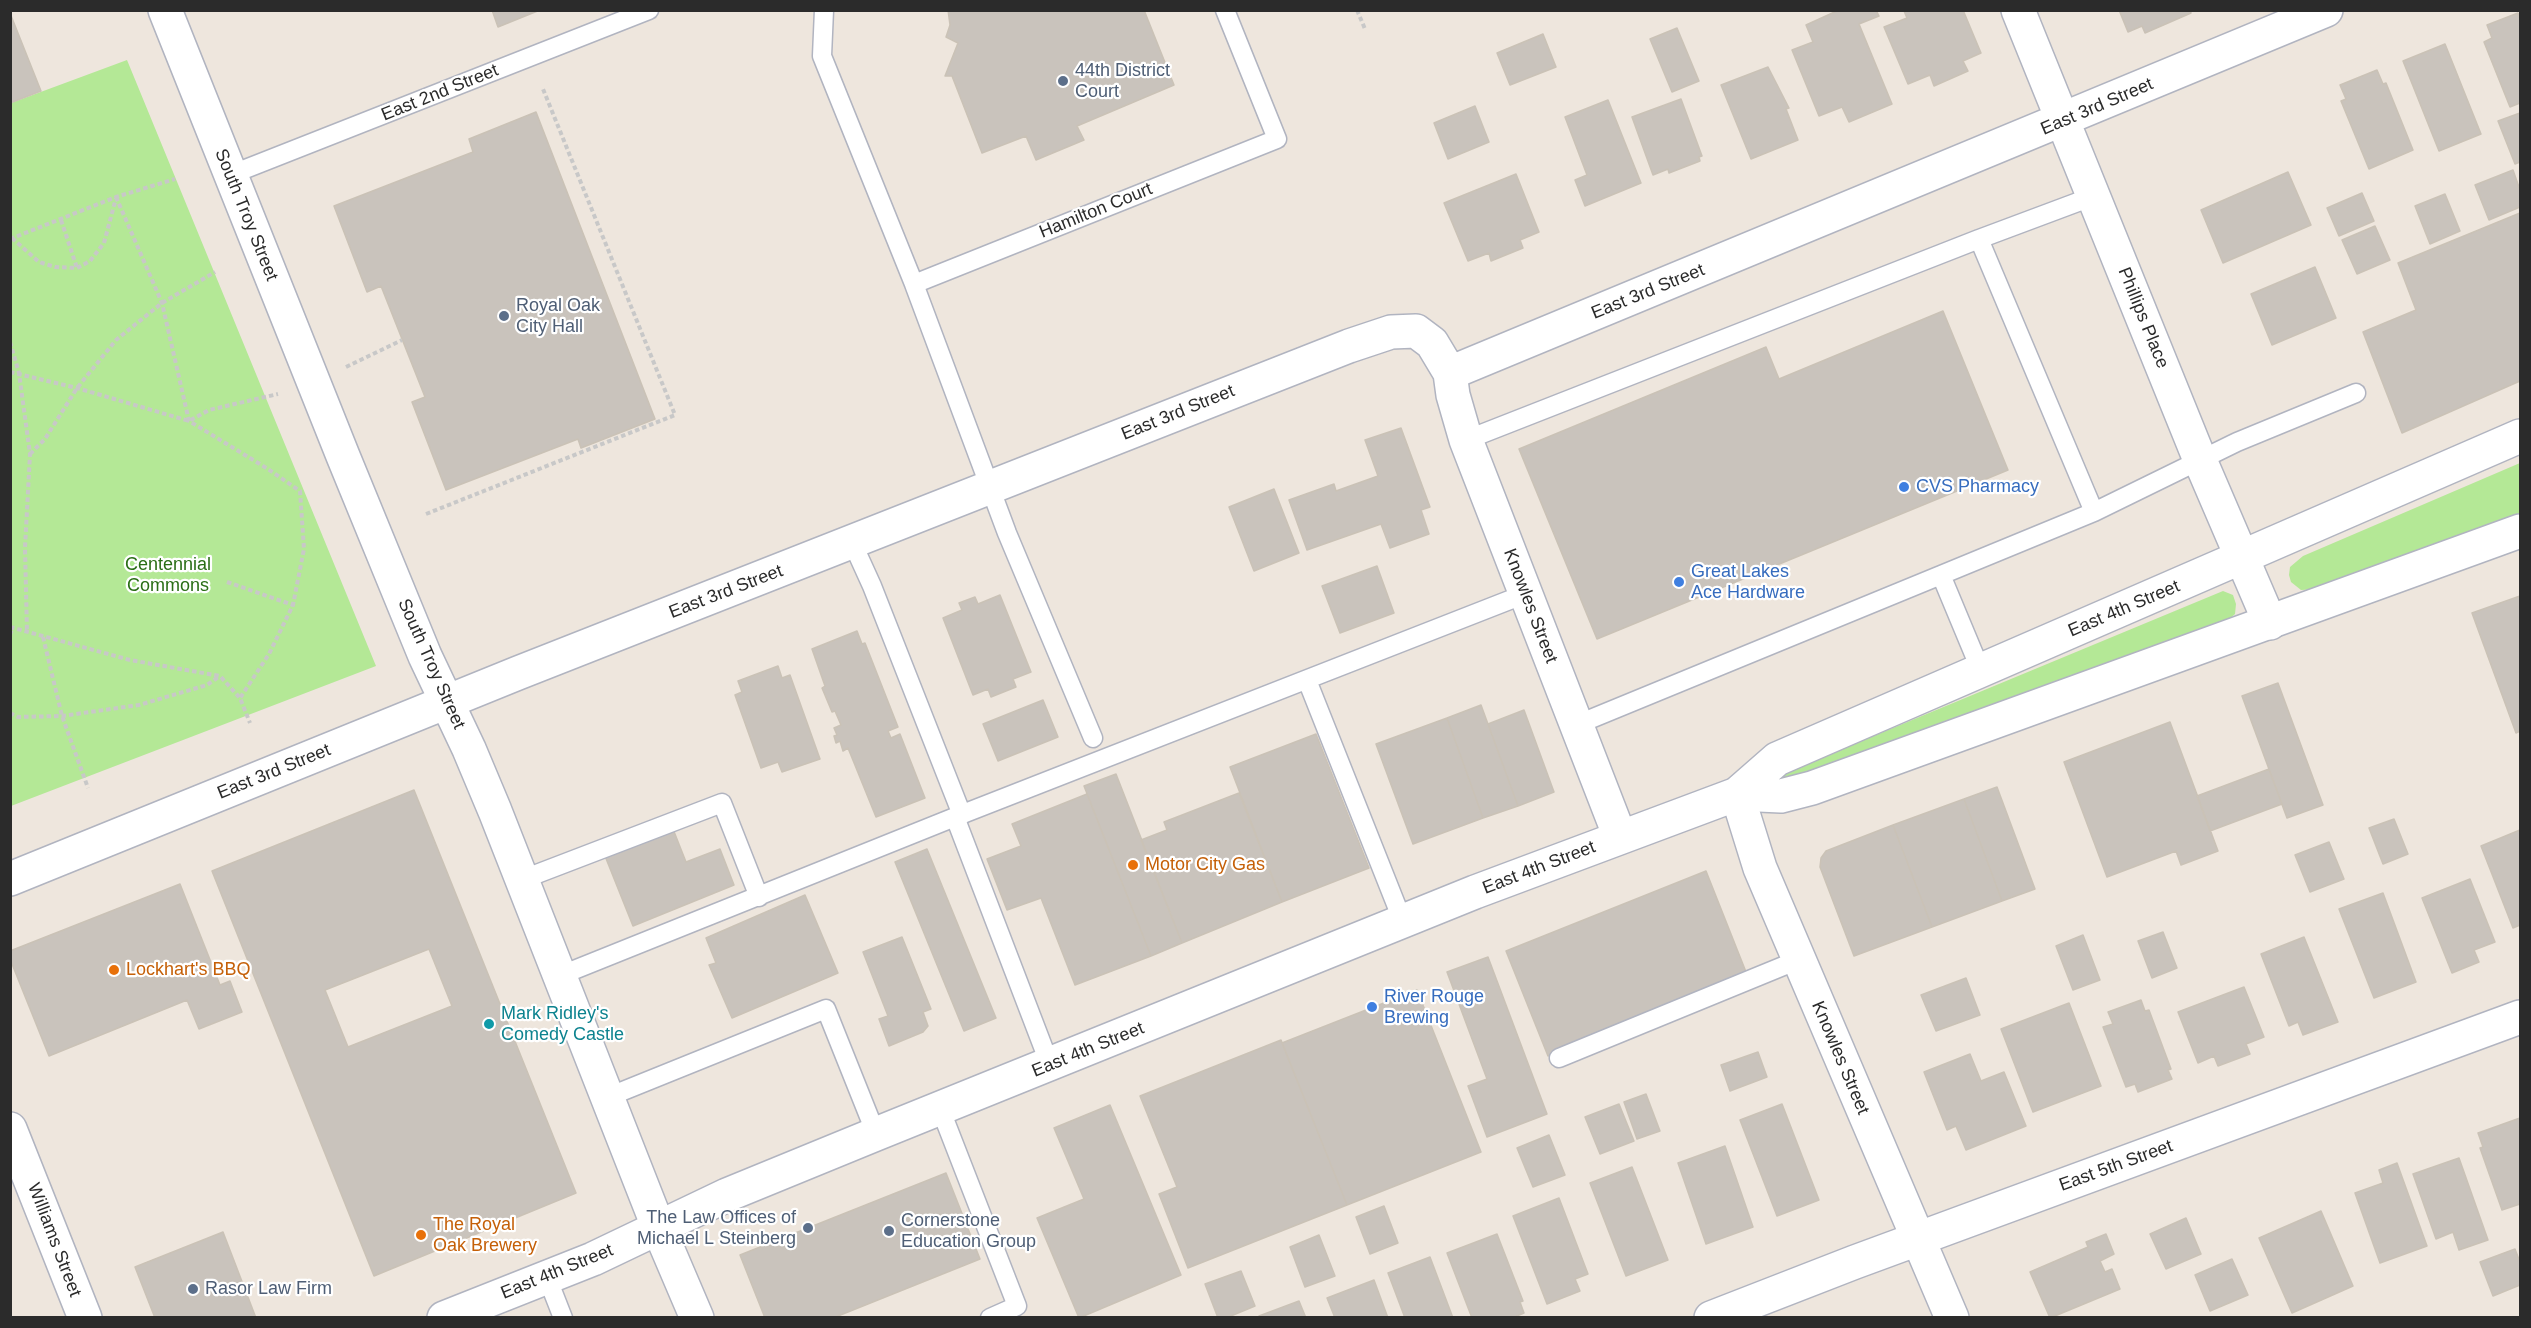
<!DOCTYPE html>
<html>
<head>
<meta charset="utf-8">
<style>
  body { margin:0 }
  #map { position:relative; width:2531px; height:1328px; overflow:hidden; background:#eee6dd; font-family:Helvetica,sans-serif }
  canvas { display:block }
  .frame { position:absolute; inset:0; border:12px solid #2b2b2b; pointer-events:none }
</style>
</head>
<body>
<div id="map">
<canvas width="2531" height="1328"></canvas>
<div class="frame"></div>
</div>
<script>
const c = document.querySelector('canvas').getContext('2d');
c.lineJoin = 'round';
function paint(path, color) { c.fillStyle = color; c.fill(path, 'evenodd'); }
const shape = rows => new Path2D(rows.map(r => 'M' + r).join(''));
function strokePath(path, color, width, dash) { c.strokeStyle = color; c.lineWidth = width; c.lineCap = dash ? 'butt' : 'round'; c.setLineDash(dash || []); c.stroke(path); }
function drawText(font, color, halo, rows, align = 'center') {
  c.font = font + ' Helvetica,sans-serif'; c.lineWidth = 4.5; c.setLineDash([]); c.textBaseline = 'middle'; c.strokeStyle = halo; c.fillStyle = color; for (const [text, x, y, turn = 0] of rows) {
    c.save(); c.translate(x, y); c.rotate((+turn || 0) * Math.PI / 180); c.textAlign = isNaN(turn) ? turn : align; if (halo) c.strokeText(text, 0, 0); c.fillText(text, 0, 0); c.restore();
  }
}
const green = shape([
  [127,60,376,666,11,806,11,103],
  [2520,463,2520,513,2318,589,2301,590,2291,582,2289,575,2290,567,2303,556],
  [2223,591,2233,595,2236,604,2235,614,2227,621,1787,784,1782,774]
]);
const building = shape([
  [492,10,540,10,498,27,492,10],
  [948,10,1144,10,1174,85,1077,126,1084,140,1036,160,1026,136,982,153,952,76,945,76,958,43,946,37,950,25,948,10],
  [1839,10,1876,10,1879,16,1859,24,1892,104,1849,122,1842,107,1819,116,1792,50,1813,42,1806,25,1839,10],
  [1907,10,1963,10,1981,53,1963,61,1968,71,1934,86,1930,75,1908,84,1884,27,1907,18,1904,11,1907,10],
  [2119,10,2190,10,2191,13,2145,33,2142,26,2128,32,2119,10],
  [10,13,41,91,10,103,10,13],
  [2518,13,2520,19,2520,103,2510,107,2484,42,2492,38,2487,25,2518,13],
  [1677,28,1699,81,1672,92,1650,39,1677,28],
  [1543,34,1556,67,1510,85,1497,53,1543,34],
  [2445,44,2481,134,2439,151,2403,61,2445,44],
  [1768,67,1789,108,1786,109,1798,140,1751,159,1721,85,1768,67],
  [2377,70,2383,84,2386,83,2413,150,2369,169,2341,101,2346,99,2340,85,2377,70],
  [1681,99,1702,156,1699,157,1700,161,1669,173,1668,169,1653,175,1632,117,1681,99],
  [1608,100,1641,183,1585,206,1575,180,1587,175,1565,117,1608,100],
  [1475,106,1489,142,1448,159,1434,123,1475,106],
  [536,112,655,419,581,448,578,439,446,490,412,402,425,397,381,286,367,292,334,206,473,152,469,139,536,112],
  [2520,113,2520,162,2515,164,2498,121,2520,113],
  [2513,170,2520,190,2520,207,2489,220,2475,185,2513,170],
  [2288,172,2311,225,2223,263,2201,210,2288,172],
  [1516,174,1539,232,1520,240,1523,248,1491,261,1489,253,1468,261,1444,203,1516,174],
  [2362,193,2374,221,2339,236,2327,208,2362,193],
  [2445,194,2460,231,2430,244,2415,206,2445,194],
  [2520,213,2520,381,2402,433,2363,332,2416,310,2398,263,2520,213],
  [2375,226,2390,260,2357,274,2342,240,2375,226],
  [2315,267,2336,318,2272,345,2251,294,2315,267],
  [1943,311,2008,470,1597,639,1519,449,1766,347,1779,379,1943,311],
  [1401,428,1430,507,1421,510,1429,534,1390,548,1381,524,1307,550,1289,500,1334,484,1336,491,1378,476,1365,440,1401,428],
  [1274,489,1299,553,1254,571,1229,507,1274,489],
  [1377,566,1394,613,1340,633,1322,586,1377,566],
  [1000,595,1031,672,1013,679,1016,687,991,697,988,689,973,695,943,618,962,610,959,603,975,597,978,604,1000,595],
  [2520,596,2520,731,2516,733,2472,613,2520,596],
  [857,631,862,644,865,643,898,727,888,731,891,738,900,734,925,798,876,817,848,748,843,751,840,741,836,743,834,736,837,735,834,728,841,725,835,711,832,712,822,688,825,686,812,649,857,631],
  [778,666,782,678,790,675,820,759,782,772,778,762,761,768,735,695,742,692,738,681,778,666],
  [2278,683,2323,805,2287,818,2242,696,2278,683],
  [1043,700,1058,737,998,761,983,724,1043,700],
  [1481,705,1518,806,1483,818,1447,718,1481,705],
  [1524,710,1554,792,1518,806,1488,724,1524,710],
  [1447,718,1483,818,1413,844,1376,744,1447,718],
  [2170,722,2218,851,2181,865,2176,851,2107,877,2064,762,2170,722],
  [1316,734,1369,868,1282,902,1230,767,1316,734],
  [2269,769,2282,804,2210,831,2197,796,2269,769],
  [1116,774,1182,943,1151,956,1084,786,1116,774],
  [1997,787,2035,889,2002,901,1964,799,1997,787],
  [414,790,576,1193,374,1276,212,871,414,790],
  [429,949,452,1006,348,1047,325,990,429,949],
  [1239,793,1282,902,1182,943,1141,840,1167,830,1164,822,1239,793],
  [1087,794,1151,956,1075,985,1041,898,1007,910,987,859,1021,846,1012,824,1087,794],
  [1964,799,2002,901,1932,927,1893,825,1964,799],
  [2394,819,2408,854,2383,864,2369,828,2394,819],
  [1893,825,1932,927,1854,956,1820,867,1821,858,1826,851,1893,825],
  [673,829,686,862,720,849,734,885,633,926,605,856,673,829],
  [2520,830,2520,925,2513,928,2481,846,2520,830],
  [2329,842,2344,879,2310,892,2295,855,2329,842],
  [927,849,996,1018,964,1031,895,862,927,849],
  [1706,871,1748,977,1548,1056,1506,951,1706,871],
  [2470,879,2495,942,2474,950,2479,962,2452,973,2422,898,2470,879],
  [180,884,220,985,230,981,242,1012,199,1029,187,1000,49,1056,10,959,10,951,180,884],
  [2383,893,2416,982,2374,998,2339,909,2383,893],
  [805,895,838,973,732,1018,709,965,716,963,706,938,805,895],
  [2163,932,2177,968,2152,978,2138,941,2163,932],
  [2083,935,2100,980,2073,990,2056,946,2083,935],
  [902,937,931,1009,923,1012,928,1026,923,1032,889,1046,879,1019,888,1016,863,952,902,937],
  [2304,937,2338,1022,2303,1035,2298,1022,2289,1026,2261,954,2304,937],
  [1488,957,1547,1114,1487,1137,1468,1086,1487,1079,1447,972,1488,957],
  [1966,978,1980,1015,1936,1031,1921,995,1966,978],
  [2244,987,2264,1037,2246,1044,2250,1054,2218,1066,2214,1056,2198,1063,2178,1012,2244,987],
  [1417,990,1481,1152,1347,1205,1282,1043,1417,990],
  [2141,1000,2145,1011,2149,1010,2171,1069,2168,1070,2172,1079,2138,1092,2135,1084,2126,1087,2103,1027,2113,1024,2108,1012,2141,1000],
  [2069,1003,2101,1086,2033,1112,2001,1029,2069,1003],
  [1281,1040,1347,1205,1188,1268,1159,1194,1177,1187,1140,1096,1281,1040],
  [1758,1052,1767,1077,1730,1091,1721,1065,1758,1052],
  [1970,1054,1981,1081,2004,1072,2026,1126,1966,1150,1956,1126,1947,1130,1924,1072,1970,1054],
  [1646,1094,1660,1131,1637,1139,1624,1102,1646,1094],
  [1619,1104,1634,1141,1600,1154,1585,1117,1619,1104],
  [1782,1104,1819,1200,1777,1216,1740,1120,1782,1104],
  [1110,1105,1181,1275,1079,1318,1037,1218,1084,1199,1054,1128,1110,1105],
  [2520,1118,2520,1204,2502,1210,2480,1148,2483,1147,2478,1133,2520,1118],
  [1549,1135,1565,1175,1533,1187,1517,1148,1549,1135],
  [1725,1146,1753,1227,1706,1244,1678,1163,1725,1146],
  [2459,1158,2488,1240,2459,1250,2453,1232,2436,1239,2413,1174,2459,1158],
  [2397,1163,2427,1246,2380,1263,2355,1193,2383,1183,2379,1170,2397,1163],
  [1632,1167,1668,1260,1626,1276,1590,1183,1632,1167],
  [946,1173,980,1259,833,1318,765,1318,740,1255,946,1173],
  [1559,1198,1588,1274,1575,1279,1580,1291,1547,1304,1513,1216,1559,1198],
  [1384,1206,1398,1243,1370,1254,1356,1217,1384,1206],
  [2321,1211,2353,1286,2292,1313,2259,1238,2321,1211],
  [2186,1218,2201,1254,2166,1269,2150,1234,2186,1218],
  [223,1232,256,1318,155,1318,135,1267,223,1232],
  [1497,1234,1523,1301,1520,1302,1524,1313,1512,1318,1472,1318,1447,1253,1497,1234],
  [2106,1234,2114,1254,2100,1261,2105,1272,2112,1269,2120,1289,2050,1318,2030,1272,2088,1247,2086,1242,2106,1234],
  [1319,1235,1335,1276,1305,1287,1290,1247,1319,1235],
  [2515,1249,2520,1262,2520,1285,2493,1296,2480,1262,2515,1249],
  [1430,1257,1453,1318,1405,1318,1388,1273,1430,1257],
  [2232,1259,2248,1295,2210,1311,2195,1275,2232,1259],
  [1241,1271,1255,1306,1226,1318,1218,1318,1205,1284,1241,1271],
  [1374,1280,1388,1318,1335,1318,1327,1298,1374,1280],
  [1299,1301,1306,1318,1260,1318,1259,1316,1299,1301]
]);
const path = shape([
  [1357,10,1365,29],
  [116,197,162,303,189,421,268,469,300,491,304,549,293,605,269,654,240,698],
  [61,220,77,268],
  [12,238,39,262,55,267,77,268,90,261,104,243,116,198],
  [10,239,116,197,175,179],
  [10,342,19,373,30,454,25,548,27,632],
  [346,367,402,340],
  [10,372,77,388,189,421,209,410,278,394],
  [30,454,45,439,77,388,116,340,162,303,215,272],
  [426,514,675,415,543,89],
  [227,582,293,605],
  [10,627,130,660,220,676,240,698,250,723],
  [10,635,12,628],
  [43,637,62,716,88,788],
  [10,713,18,717,62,716,139,705,207,685,220,676]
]);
const lane = shape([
  [824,10,822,56,914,284,1007,533,1093,738],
  [230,175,649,10],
  [914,284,1277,139,1225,10],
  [1466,440,1979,239],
  [2094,512,1979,239,2094,196],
  [852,542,872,586,962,815],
  [1941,575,2094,512,2237,442,2356,393],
  [1307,680,1403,922],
  [1576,725,1941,575,1981,671],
  [955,817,1050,1065],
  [521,880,722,803,759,897],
  [559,976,955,817,1525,594],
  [1559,1058,1798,960],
  [608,1097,826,1009,876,1134],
  [940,1108,1017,1306,990,1318],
  [547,1277,563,1318]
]);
const street = shape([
  [165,10,343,456,425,656,469,749,495,811,659,1229,697,1318],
  [2018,10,2200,460,2270,623],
  [1450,373,2326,10],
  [1737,794,1760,868,1952,1318],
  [10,879,518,673,1349,346,1391,332,1416,331,1432,343,1450,373,1453,395,1466,440,1620,837],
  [10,1129,85,1318],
  [1711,1318,1855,1262,2520,1017]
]);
const secondary = shape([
  [1737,794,1781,796,1812,788,2520,531],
  [444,1318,593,1259,727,1195,876,1134,1475,892,1737,794,1777,759,2520,436]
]);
const markers = [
  [1063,81,6,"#5c6f8a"],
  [504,316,6,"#5c6f8a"],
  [1904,487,6,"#3f7fe0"],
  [1679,582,6,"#3f7fe0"],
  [1133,865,6,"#e8710a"],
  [114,970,6,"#e8710a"],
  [1372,1007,6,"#3f7fe0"],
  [489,1024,6,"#0f9aa8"],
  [808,1228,6,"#5c6f8a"],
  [889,1231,6,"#5c6f8a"],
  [421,1235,6,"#e8710a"],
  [193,1289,6,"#5c6f8a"]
];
const serviceNames = [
  ["44th District",1075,71],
  ["Court",1075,92],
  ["Royal Oak",516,306],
  ["City Hall",516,327],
  ["The Law Offices of",796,1218,"right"],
  ["Michael L Steinberg",796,1239,"right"],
  ["Cornerstone",901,1221],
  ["Education Group",901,1242],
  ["Rasor Law Firm",205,1289]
];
const streetNames = [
  ["East 2nd Street",440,93,-22],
  ["East 3rd Street",2097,107,-23],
  ["Hamilton Court",1096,211,-22],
  ["South Troy Street",246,215,68],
  ["East 3rd Street",1648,292,-22],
  ["Phillips Place",2143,318,68],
  ["East 3rd Street",1178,413,-22],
  ["East 3rd Street",726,592,-21],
  ["Knowles Street",1530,606,69],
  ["East 4th Street",2124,609,-23],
  ["South Troy Street",431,664,66],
  ["East 3rd Street",274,772,-22],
  ["East 4th Street",1539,868,-21],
  ["East 4th Street",1088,1050,-22],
  ["Knowles Street",1840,1058,67],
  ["East 5th Street",2116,1166,-20],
  ["Williams Street",54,1240,69],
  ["East 4th Street",557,1272,-22]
];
const shopNames = [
  ["CVS Pharmacy",1916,487],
  ["Great Lakes",1691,572],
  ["Ace Hardware",1691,593],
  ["River Rouge",1384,997],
  ["Brewing",1384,1018]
];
const parkNames = [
  ["Centennial",168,565],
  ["Commons",168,586]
];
const foodNames = [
  ["Motor City Gas",1145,865],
  ["Lockhart's BBQ",126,970],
  ["The Royal",433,1225],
  ["Oak Brewery",433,1246]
];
const cultureNames = [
  ["Mark Ridley's",501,1014],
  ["Comedy Castle",501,1035]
];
paint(green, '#b4e896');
paint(building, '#c9c3bc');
strokePath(building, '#cac2b6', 1.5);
strokePath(lane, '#b1b4c0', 21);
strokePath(street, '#b1b4c0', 36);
strokePath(secondary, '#b1b4c0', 36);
strokePath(path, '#c8c8c8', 4, [4.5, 3]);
strokePath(lane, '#fff', 18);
strokePath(street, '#fff', 33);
strokePath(secondary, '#fff', 33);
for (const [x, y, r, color] of markers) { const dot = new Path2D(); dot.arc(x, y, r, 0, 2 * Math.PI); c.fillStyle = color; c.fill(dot); strokePath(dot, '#fff', 2); }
drawText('18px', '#4e5e75', '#fff', serviceNames, 'left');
drawText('18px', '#2b2b2b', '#fff', streetNames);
drawText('18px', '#366cbe', '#fff', shopNames, 'left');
drawText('18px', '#2a6e16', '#fff', parkNames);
drawText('18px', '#c56008', '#fff', foodNames, 'left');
drawText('18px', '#0d838f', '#fff', cultureNames, 'left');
</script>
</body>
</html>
